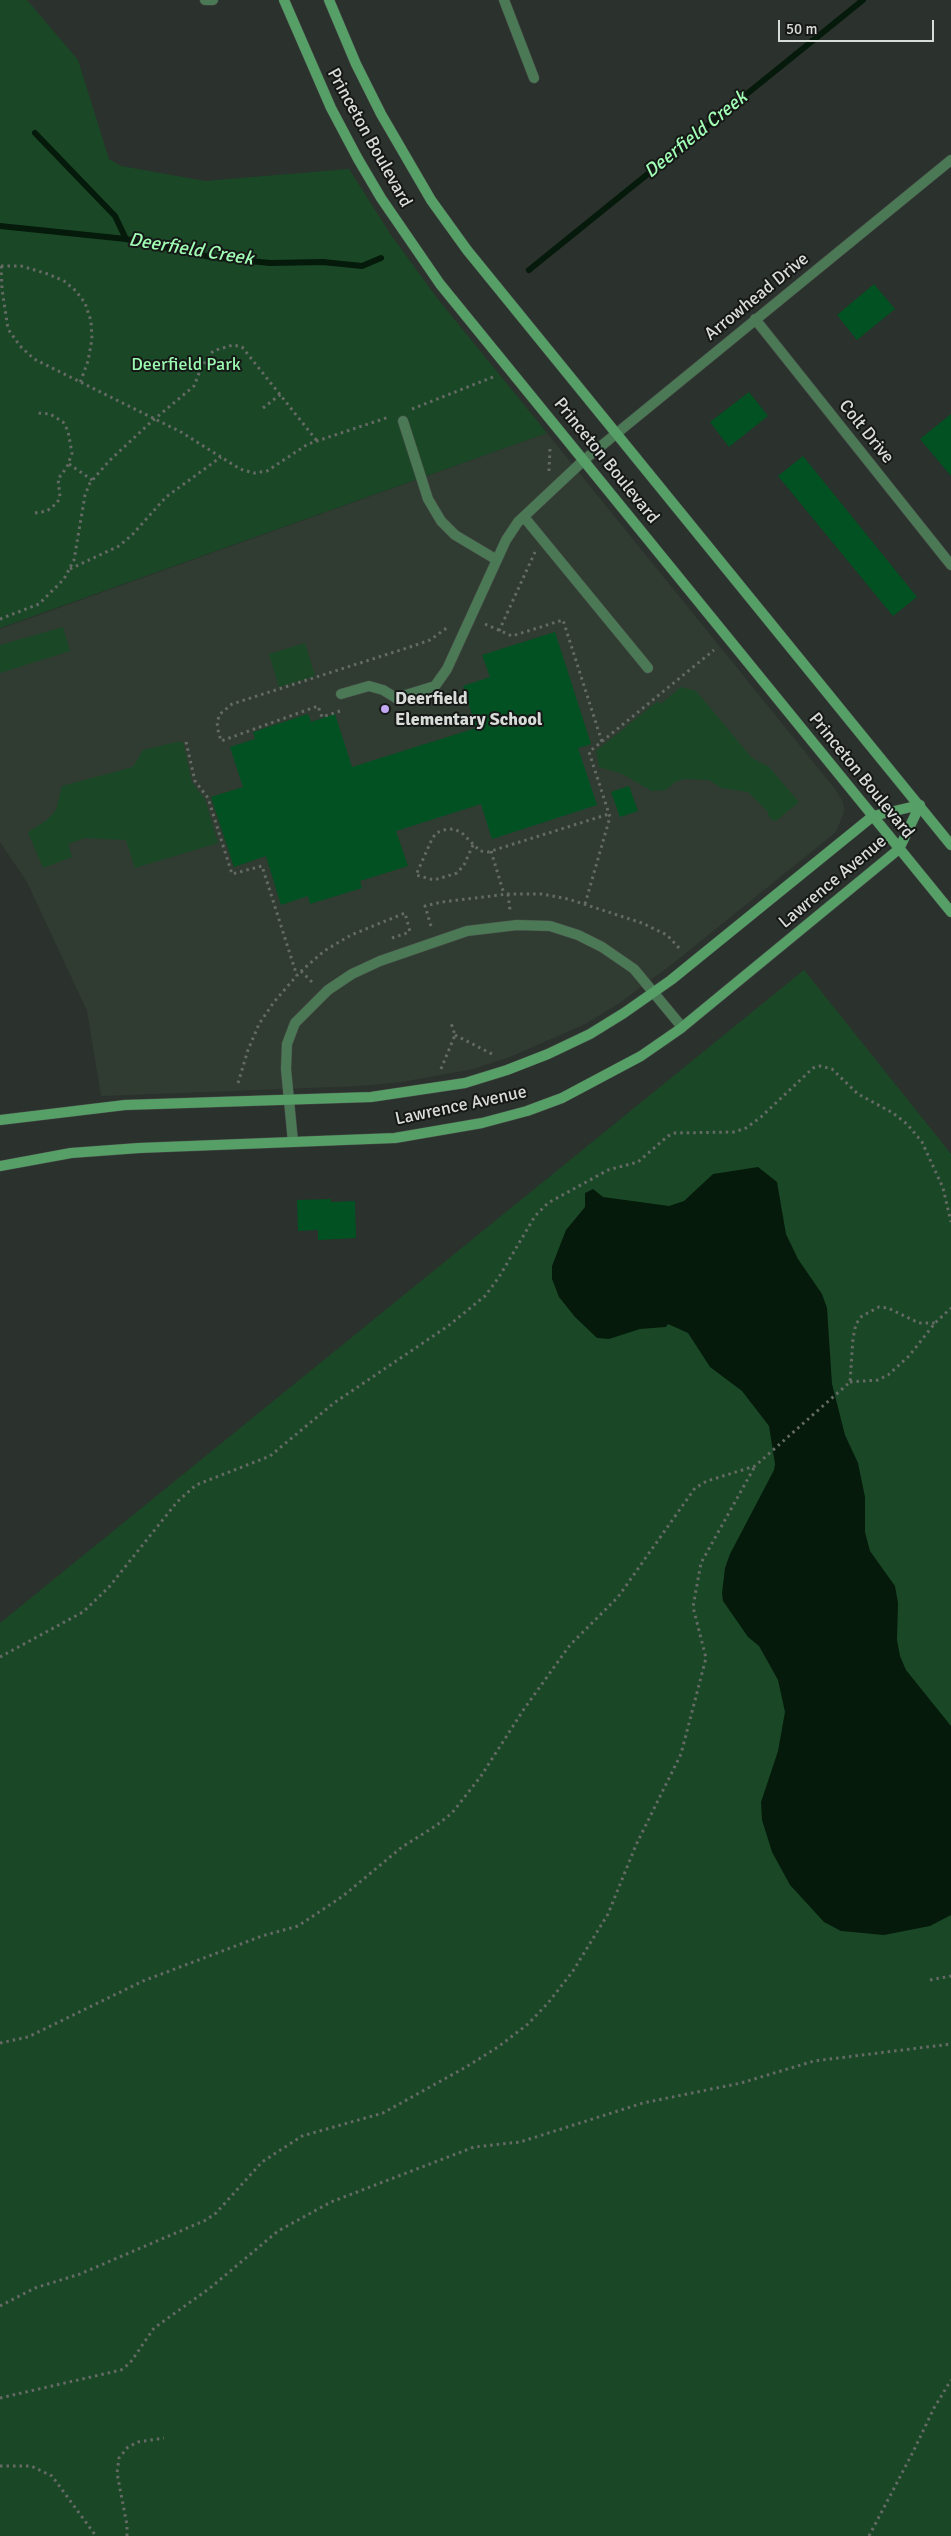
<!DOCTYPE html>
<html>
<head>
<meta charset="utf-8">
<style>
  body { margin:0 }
  #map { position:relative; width:951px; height:2536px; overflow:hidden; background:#2b312c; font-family:Signika,sans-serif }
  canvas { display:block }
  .scale { position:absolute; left:778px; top:20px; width:156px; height:22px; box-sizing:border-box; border:2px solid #d8dcd8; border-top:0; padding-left:6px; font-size:15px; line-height:18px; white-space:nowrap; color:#d8dcd8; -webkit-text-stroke:4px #151816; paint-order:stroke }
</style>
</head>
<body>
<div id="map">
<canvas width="951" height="2536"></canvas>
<div class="scale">50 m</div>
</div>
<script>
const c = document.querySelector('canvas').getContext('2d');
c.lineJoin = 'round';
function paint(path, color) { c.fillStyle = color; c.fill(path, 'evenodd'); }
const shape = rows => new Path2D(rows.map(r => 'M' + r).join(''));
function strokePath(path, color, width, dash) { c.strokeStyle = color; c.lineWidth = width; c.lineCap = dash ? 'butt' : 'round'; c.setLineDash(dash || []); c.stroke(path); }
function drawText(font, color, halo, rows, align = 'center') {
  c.font = font + ' Signika,sans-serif'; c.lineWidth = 4; c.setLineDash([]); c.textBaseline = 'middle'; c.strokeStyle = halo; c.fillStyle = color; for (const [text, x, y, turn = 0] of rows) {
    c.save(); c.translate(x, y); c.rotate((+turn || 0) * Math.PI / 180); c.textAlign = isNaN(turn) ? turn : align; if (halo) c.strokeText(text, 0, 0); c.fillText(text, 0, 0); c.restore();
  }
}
const built = shape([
  [547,433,835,789,843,802,844,812,836,832,671,965,618,1004,585,1024,510,1057,473,1069,402,1082,360,1086,101,1096,87,1011,27,882,0,842,0,629]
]);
const green = shape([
  [0,0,27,0,78,60,109,159,121,166,205,181,349,169,391,235,437,298,547,433,0,628],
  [63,627,70,651,0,673,0,645],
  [305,643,315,676,279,687,269,654],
  [681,687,696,691,752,758,769,767,799,802,777,820,773,821,768,815,768,812,748,792,721,788,709,780,684,779,675,782,666,790,652,791,622,774,599,767,596,751,658,701,661,704],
  [177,742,183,742,192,782,205,800,218,843,135,868,126,840,85,838,68,844,72,857,43,868,28,832,47,820,56,810,62,786,133,767,143,750],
  [804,970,951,1154,951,2536,0,2536,0,1623]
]);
const water = shape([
  [758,1167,777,1182,786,1234,798,1259,822,1294,827,1308,832,1384,845,1435,858,1463,865,1497,865,1532,870,1551,895,1586,898,1603,897,1640,900,1656,906,1670,951,1726,951,1915,930,1926,884,1935,841,1931,824,1922,790,1885,772,1852,762,1820,761,1802,778,1751,785,1712,778,1680,759,1646,748,1637,723,1601,722,1593,725,1568,730,1554,774,1470,775,1464,769,1426,742,1391,710,1367,688,1333,668,1324,666,1327,640,1329,609,1339,597,1338,575,1317,559,1297,552,1279,552,1266,566,1230,585,1207,585,1193,593,1189,603,1197,669,1206,684,1201,713,1174]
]);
const stream = shape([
  [35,133,115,216,126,239],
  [0,226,126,239,211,257,270,263,323,262,362,266,381,258],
  [529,270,863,0]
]);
const building = shape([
  [874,284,895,309,857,340,837,315],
  [749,392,768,416,729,447,710,422],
  [951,414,951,476,920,439],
  [803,456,917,597,893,616,778,476],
  [555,632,591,744,578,748,597,805,492,839,481,804,396,831,408,866,360,881,362,888,310,904,308,896,281,905,266,856,234,867,211,797,243,787,230,747,255,739,253,732,308,714,311,722,335,714,352,767,476,728,463,686,490,677,482,655],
  [629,786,638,811,620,817,611,792],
  [331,1199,331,1202,355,1201,356,1238,318,1240,318,1230,298,1231,297,1200]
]);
const path = shape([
  [1,266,2,289,8,329,20,346,34,359,181,432,240,469,254,473,267,471,308,444,389,417],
  [1,266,21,266,48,274,64,281,76,291,85,303,91,321,92,339,88,361,80,383],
  [263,408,281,394],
  [412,409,493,377],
  [69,464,92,480],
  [549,471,550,449],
  [35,513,47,511,57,503,60,497,58,479,67,467,72,453,68,431,63,422,50,414,37,413],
  [70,569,119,546,132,535,166,497,221,457],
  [0,619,39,604,64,579,74,560,85,495,90,483,109,461,151,422,194,386,201,368,213,351,233,345,242,347,317,441],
  [485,624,512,636,563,620,602,742],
  [499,631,535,552],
  [340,711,322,717,318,706,221,741,218,730,217,722,220,714,232,704,410,647,430,640,448,627],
  [186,742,195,781,208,798,232,874,262,866,297,976],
  [861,778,871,770],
  [473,845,464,865,457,873,434,880,416,875,432,839,436,833,444,830,453,829,461,832,480,851,488,852,609,814],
  [491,851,504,894],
  [508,894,510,910,509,910],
  [585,904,610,817,589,752,714,650],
  [431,926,425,906,442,902,508,894,542,894,568,899,642,923,667,935,680,949],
  [392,938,410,932],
  [301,971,314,984],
  [455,1035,494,1055],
  [441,1069,455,1035,451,1023],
  [238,1083,248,1050,259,1024,274,1002,299,973,324,951,351,935,405,913,410,932],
  [850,1382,878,1380,888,1375,909,1356,935,1323,951,1308],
  [0,1657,83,1612,109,1587,177,1502,196,1485,270,1456,334,1403,448,1326,485,1296,499,1277,535,1216,548,1203,608,1170,638,1162,668,1136,675,1133,734,1132,746,1128,761,1117,813,1068,820,1066,832,1069,858,1094,893,1113,907,1124,922,1142,943,1188,951,1222],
  [930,1980,951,1976],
  [0,2043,28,2037,143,1981,262,1936,298,1926,343,1896,402,1847,437,1825,452,1813,481,1776,524,1709,570,1645,618,1597,695,1488,707,1481,755,1466,850,1382,853,1338,856,1324,862,1316,879,1307,888,1308,919,1323,935,1323],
  [0,2306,35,2288,80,2274,206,2220,216,2213,262,2162,302,2136,383,2113,466,2067,498,2047,528,2024,548,2003,573,1971,608,1914,636,1845,681,1754,706,1658,693,1607,701,1563,755,1466],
  [0,2398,121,2370,130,2363,154,2328,210,2288,278,2231,331,2202,474,2147,520,2142,643,2103,741,2083,814,2061,951,2044],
  [0,2466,31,2466,52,2476,96,2536],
  [127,2536,127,2525,117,2473,119,2458,128,2447,138,2442,164,2438],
  [869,2536,913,2452,934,2408,951,2380]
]);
const lane = shape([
  [403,421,428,499,441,521,455,535,497,560],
  [524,517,648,668],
  [341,694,369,686,383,690,396,698,435,686,447,669,506,540,518,522,584,460],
  [293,1142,286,1069,287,1044,295,1023,328,990,352,974,380,961,467,931,517,925,550,926,578,935,602,947,634,969,682,1027]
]);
const street = shape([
  [205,0,213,0],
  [504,0,534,78],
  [755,319,951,565],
  [584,460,951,160]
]);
const secondary = shape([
  [284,0,331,108,358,159,381,198,440,284,951,912],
  [329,0,356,64,381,114,431,200,467,250,951,845],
  [0,1120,125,1105,371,1097,465,1083,507,1070,548,1054,590,1034,624,1013,671,980,873,816,920,805],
  [0,1166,71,1153,139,1148,395,1138,482,1123,527,1111,562,1098,641,1056,680,1029,899,849,920,805]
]);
const markers = [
  [385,709,5,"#c2a8f2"]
];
const streetNames = [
  ["Princeton Boulevard",369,138,61],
  ["Arrowhead Drive",757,297,-39],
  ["Colt Drive",866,432,51],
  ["Princeton Boulevard",606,461,51],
  ["Princeton Boulevard",861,776,51],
  ["Lawrence Avenue",833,882,-40],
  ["Lawrence Avenue",461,1106,-12]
];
const parkNames = [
  ["Deerfield Park",186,365]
];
const poiNames = [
  ["Deerfield",395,699],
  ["Elementary School",395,720]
];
const waterNames = [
  ["Deerfield Creek",696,135,-39],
  ["Deerfield Creek",191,250,9]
];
paint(built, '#303c32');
paint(green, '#1a4827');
paint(water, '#051a0a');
strokePath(stream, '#051a0a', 6);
paint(building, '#015122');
strokePath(lane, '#474c48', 11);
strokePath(street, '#474c48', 11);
strokePath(secondary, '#474c48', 11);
strokePath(path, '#656a65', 3, [2.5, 4]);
strokePath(lane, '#4b7855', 10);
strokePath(street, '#4b7855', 10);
strokePath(secondary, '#56a068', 10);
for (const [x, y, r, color] of markers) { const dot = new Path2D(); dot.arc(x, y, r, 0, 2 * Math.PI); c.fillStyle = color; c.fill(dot); strokePath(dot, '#151816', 2); }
drawText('18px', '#d8dcd8', '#151816', streetNames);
drawText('18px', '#9cf9b1', '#151816', parkNames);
drawText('bold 18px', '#d8dcd8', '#151816', poiNames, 'left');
drawText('italic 19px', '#a0feb5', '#151816', waterNames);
</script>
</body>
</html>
